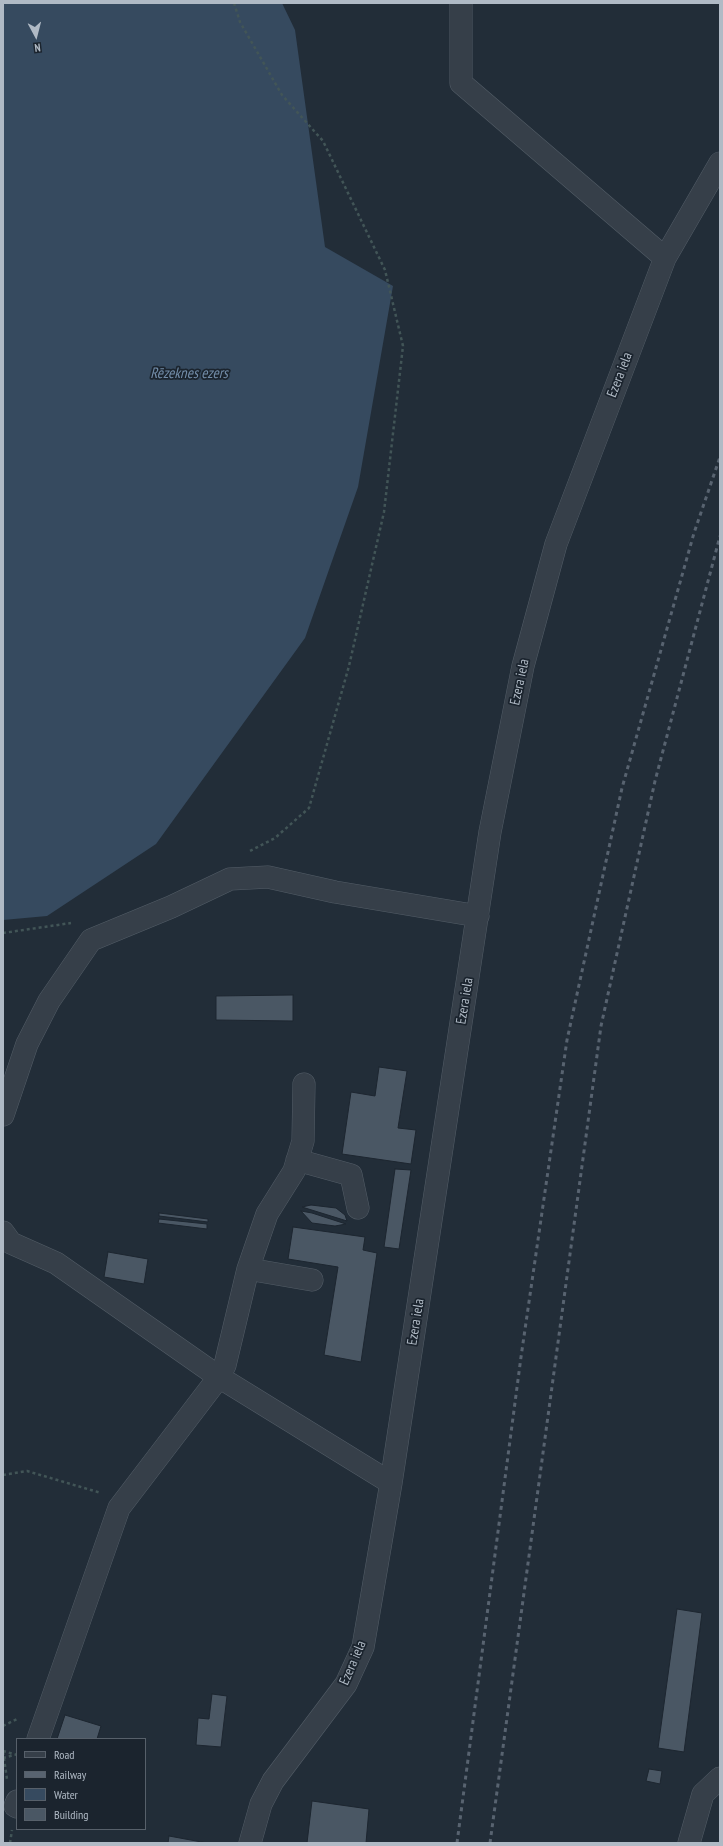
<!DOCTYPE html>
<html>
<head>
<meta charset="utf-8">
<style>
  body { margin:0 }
  #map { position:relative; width:723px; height:1846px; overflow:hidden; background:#222d38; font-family:"PT Sans Narrow",sans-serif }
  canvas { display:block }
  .frame { position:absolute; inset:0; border:4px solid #b0bac5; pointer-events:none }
  .legend { position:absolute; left:16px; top:1738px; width:130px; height:92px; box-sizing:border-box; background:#1b242e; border:1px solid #57606a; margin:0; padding:5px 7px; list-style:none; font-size:12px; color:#b0bac5 }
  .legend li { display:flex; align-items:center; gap:8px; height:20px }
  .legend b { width:20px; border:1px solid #57606a }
  .north { position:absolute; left:16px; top:16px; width:40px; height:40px; -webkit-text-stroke:3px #1b242e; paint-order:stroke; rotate:173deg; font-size:11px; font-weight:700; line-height:16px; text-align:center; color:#b0bac5 }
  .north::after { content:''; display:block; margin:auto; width:14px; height:18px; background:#b0bac5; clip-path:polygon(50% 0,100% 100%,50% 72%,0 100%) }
</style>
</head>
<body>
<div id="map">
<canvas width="723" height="1846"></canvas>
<div class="frame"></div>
<ul class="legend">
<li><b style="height:5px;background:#363f49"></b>Road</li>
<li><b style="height:5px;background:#586370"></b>Railway</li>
<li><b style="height:11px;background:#364a5f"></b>Water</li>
<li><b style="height:11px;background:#4a5764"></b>Building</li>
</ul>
<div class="north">N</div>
</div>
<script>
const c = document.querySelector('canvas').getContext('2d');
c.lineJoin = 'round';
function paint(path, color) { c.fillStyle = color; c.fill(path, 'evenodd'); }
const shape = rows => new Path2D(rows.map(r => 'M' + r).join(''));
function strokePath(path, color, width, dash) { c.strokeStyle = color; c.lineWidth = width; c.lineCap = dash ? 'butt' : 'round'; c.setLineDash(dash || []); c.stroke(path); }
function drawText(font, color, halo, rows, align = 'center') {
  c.font = font + ' "PT Sans Narrow",sans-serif'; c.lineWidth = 3.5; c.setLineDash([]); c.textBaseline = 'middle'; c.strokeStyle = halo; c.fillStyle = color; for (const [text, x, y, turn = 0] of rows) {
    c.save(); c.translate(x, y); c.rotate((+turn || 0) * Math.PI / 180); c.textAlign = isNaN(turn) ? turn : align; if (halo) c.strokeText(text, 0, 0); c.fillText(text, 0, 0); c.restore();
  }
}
const water = shape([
  [3,3,282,3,295,30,325,247,393,286,358,487,305,638,156,844,47,916,3,920]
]);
const building = shape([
  [293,995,293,1021,216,1020,216,996,293,995],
  [379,1067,407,1071,398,1128,416,1130,411,1164,342,1154,351,1092,375,1096,379,1067],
  [395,1169,411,1170,399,1249,384,1247,395,1169],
  [311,1205,336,1208,345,1215,347,1221,302,1207,311,1205],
  [301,1211,312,1213,346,1224,335,1226,312,1223,301,1211],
  [159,1213,208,1219,208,1222,159,1216,159,1213],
  [159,1219,207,1224,207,1229,158,1223,159,1219],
  [293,1227,365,1237,363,1250,377,1253,361,1362,324,1355,338,1267,288,1259,293,1227],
  [108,1252,148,1259,144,1284,104,1277,108,1252],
  [677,1609,702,1613,684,1752,658,1748,677,1609],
  [212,1694,227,1696,221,1747,196,1745,198,1718,209,1719,212,1694],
  [65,1715,101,1726,97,1739,57,1739,65,1715],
  [649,1769,662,1771,660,1784,646,1781,649,1769],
  [312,1801,369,1809,366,1843,307,1843,312,1801],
  [169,1836,207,1843,168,1843,169,1836]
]);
const path = shape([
  [234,3,240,22,282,95,323,141,385,270,403,346,384,512,349,666,309,808,275,838,248,852],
  [3,933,71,923],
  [3,1475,27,1471,101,1493],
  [3,1726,19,1718],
  [3,1751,17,1755],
  [3,1752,7,1779],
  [3,1758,14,1755],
  [10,1843,12,1830]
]);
const minor = shape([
  [461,3,461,83,665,258],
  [3,1115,27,1044,49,1001,91,940,171,907,230,879,268,877,335,892,478,916],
  [297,1160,351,1175,358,1208],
  [3,1232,11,1243,56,1263,219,1377,391,1483],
  [248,1269,312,1280],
  [38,1739,119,1508,219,1377,225,1365,248,1269,267,1214,294,1171,303,1141,304,1084],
  [17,1801,15,1806,17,1807],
  [250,1843,261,1804,273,1781,346,1684,363,1647,391,1483,490,832,523,666,556,544,665,258,720,163],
  [689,1843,703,1794,720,1778]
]);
const rail = shape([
  [457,1843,521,1357,567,1040,622,788,694,533,720,457],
  [490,1843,601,1026,655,781,720,536]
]);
const streetNames = [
  ["Ezera iela",620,375,-69],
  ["Ezera iela",520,682,-78],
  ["Ezera iela",465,1001,-81],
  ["Ezera iela",416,1322,-81],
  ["Ezera iela",353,1663,-67]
];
const waterNames = [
  ["Rēzeknes ezers",189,374]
];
paint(water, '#364a5f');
paint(building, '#4a5764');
strokePath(building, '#1d2630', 1);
strokePath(minor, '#535d67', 23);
strokePath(path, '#425557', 2.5, [3, 3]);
strokePath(minor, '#363f49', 22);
strokePath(rail, '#586370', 3, [4, 4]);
drawText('14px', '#b0bac5', '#1b242e', streetNames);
drawText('italic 15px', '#728ca8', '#1b242e', waterNames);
</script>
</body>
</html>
